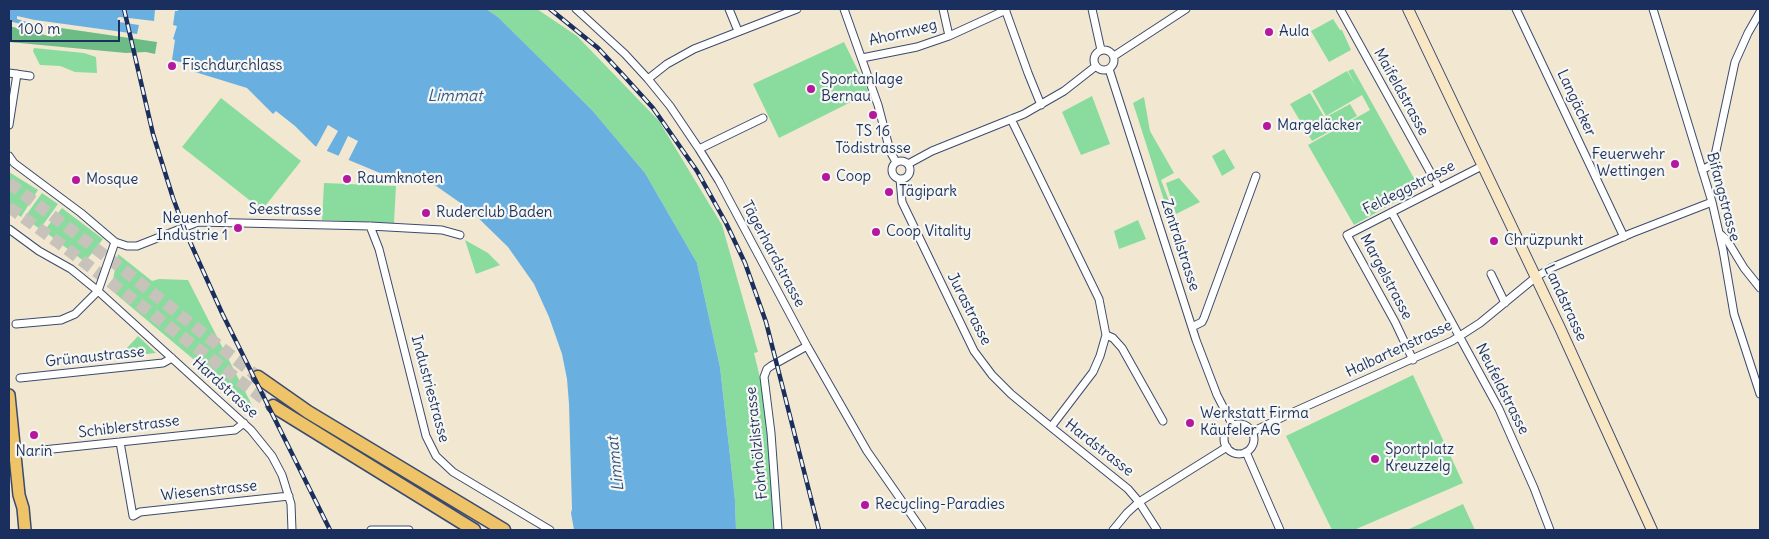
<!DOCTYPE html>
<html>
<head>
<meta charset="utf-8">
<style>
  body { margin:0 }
  #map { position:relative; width:1769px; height:539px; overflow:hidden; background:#f2e8d2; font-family:Delius,sans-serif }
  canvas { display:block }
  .frame { position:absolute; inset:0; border:10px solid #1b2f5e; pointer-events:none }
  .scale { position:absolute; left:10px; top:20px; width:110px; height:22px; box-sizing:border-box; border:2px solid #1b2f5e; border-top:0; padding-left:6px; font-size:15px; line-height:18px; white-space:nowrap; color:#1b2f5e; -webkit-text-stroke:4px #f6f6f2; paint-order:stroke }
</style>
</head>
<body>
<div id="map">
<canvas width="1769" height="539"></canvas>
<div class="frame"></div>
<div class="scale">100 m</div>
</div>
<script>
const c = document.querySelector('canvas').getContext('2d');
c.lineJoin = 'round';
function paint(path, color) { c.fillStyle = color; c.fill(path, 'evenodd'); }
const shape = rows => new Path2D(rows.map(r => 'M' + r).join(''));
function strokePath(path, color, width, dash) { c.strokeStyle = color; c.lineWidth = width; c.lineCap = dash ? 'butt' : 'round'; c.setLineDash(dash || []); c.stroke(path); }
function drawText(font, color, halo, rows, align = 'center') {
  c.font = font + ' Delius,sans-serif'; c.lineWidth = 4.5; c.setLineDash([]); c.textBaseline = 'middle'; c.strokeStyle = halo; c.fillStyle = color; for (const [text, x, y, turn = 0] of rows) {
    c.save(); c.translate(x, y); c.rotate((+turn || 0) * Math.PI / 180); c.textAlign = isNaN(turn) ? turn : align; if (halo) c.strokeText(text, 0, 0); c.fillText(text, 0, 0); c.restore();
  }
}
const green = shape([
  [486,9,537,9,577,36,659,121,722,225,758,352,754,353,762,386,768,431,775,530,736,530,735,500,720,367,697,263,645,173,592,110,498,17],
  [1333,19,1340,30,1342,30,1351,50,1329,62,1311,31],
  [844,42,869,93,779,138,753,84],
  [34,48,84,53,96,57,97,73,75,72,60,66,40,65,33,51],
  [1353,69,1419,187,1415,191,1354,225,1308,145,1370,110,1362,95,1326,116,1312,91,1347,71,1356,86,1348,71],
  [1310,93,1332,130,1312,141,1290,104],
  [1092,96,1110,144,1081,155,1062,112],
  [1144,97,1150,131,1174,173,1161,180,1175,216,1170,219,1133,103],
  [221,98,301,161,262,210,182,147],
  [1350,104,1357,116,1333,129,1326,117],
  [1224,149,1235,168,1222,176,1212,156],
  [9,172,38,190,21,217,9,209],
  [1179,178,1200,202,1176,214,1166,183],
  [324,183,396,186,394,223,322,220],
  [42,193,58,204,40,229,24,218],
  [62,208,103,239,85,262,44,231],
  [1138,220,1146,239,1119,249,1114,231],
  [465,240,488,253,500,265,476,274],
  [118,254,152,281,159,279,188,280,255,411,111,290],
  [138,336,156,353,129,356,126,349],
  [1413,375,1463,483,1354,530,1332,530,1286,436],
  [1463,504,1475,530,1407,530]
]);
const forest = shape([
  [9,26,53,37,61,28,157,42,155,54,146,52,126,53,9,42]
]);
const water = shape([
  [9,9,152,9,155,10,154,21,120,17,117,18,119,22,139,25,137,34,35,20,17,16,17,19,37,25,36,28,9,21],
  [178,9,486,9,498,17,592,110,645,173,697,263,720,367,735,500,736,530,574,530,571,513,572,509,569,404,567,379,562,354,549,317,534,284,508,247,469,209,429,181,419,176,401,173,380,173,315,146,295,126,276,111,273,114,247,88,195,72,196,66,172,60,175,40,173,39,177,26,173,25,175,11,178,11]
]);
const pier = shape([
  [328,125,338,131,325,154,315,149],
  [348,136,358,141,347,163,337,159]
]);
const highwayTunnel = shape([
  [9,183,120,267,258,377],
  [9,207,59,243,273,406]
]);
const street = shape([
  [576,9,625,54,648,79,670,106,699,149,719,181,807,346,867,451,922,530],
  [729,9,738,31],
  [844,9,878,105,890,151,896,162],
  [943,9,949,36],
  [1005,9,1028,73,1041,105],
  [1092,9,1101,50],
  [1340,9,1439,188],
  [1516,9,1624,237],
  [1653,9,1712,202,1723,250,1734,314,1760,394],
  '1094 60a10 10 0 1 1 20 0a10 10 0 1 1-20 0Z',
  [1114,56,1186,9],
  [862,58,917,47,949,36,1006,10],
  [1109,69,1196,340,1217,395,1233,426],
  [9,73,30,76],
  [648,79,667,64,694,49,797,9],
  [1011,119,1099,299,1106,335,1100,356,1093,372,1051,427,1128,489,1139,502,1157,530],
  [9,125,17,74],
  [699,149,763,118],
  [9,156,14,163,81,213,115,242,127,246,137,246,198,222,370,226,442,230,460,235],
  '892 170a9 9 0 1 1 18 0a9 9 0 1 1-18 0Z',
  [908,164,932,151,1024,114,1064,91,1096,66],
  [1702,170,1711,165,1714,160,1735,62,1748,33,1760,12],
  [900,179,902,202,974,351,992,375,1011,394,1051,427],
  [1392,213,1499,409,1534,488,1550,530],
  [370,226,379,249,426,436,436,456,453,472,550,530],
  [9,229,39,251,71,269,98,291,251,430,272,456,282,475,291,504,292,530],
  [1720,234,1727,240,1744,268,1760,288],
  [1491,274,1505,303],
  [16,324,61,320,75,314,98,291,115,242],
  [1192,327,1202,322,1204,318,1256,176],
  [1106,335,1113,338,1122,348,1163,421],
  [1413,360,1395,322,1347,235,1482,166],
  [20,378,163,363,172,358],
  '1224 439a15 15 0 1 1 30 0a15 15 0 1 1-30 0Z',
  [1252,432,1289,414,1452,341,1480,323,1536,277,1551,268,1632,233,1712,202],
  [120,442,133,516,140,512,289,496],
  [1246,452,1280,530],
  [14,453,235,430,244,423],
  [371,530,409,530],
  [778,530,771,433,764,377,767,369,771,366,807,346],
  [1113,530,1127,513,1139,502,1227,447]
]);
const secondary = shape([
  [1408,9,1560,328,1652,530]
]);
const primary = shape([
  [9,395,19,495,23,508,25,530]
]);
const highway = shape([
  [258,377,308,412,504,530],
  [273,406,474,530]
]);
const rail = shape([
  [124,9,153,134,173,198,186,233,222,313,330,530],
  [550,9,598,48,624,76,653,108,697,171,726,223,745,263,766,322,819,530]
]);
const markers = [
  [1269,32,5,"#b5179e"],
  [172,66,5,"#b5179e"],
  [811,89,5,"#b5179e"],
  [873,115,5,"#b5179e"],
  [1267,126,5,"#b5179e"],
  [1675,164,5,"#b5179e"],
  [826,177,5,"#b5179e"],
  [347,179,5,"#b5179e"],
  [76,180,5,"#b5179e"],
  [889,192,5,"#b5179e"],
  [426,213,5,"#b5179e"],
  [238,228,5,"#b5179e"],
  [876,232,5,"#b5179e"],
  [1494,241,5,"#b5179e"],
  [1190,423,5,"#b5179e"],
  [34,435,5,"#b5179e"],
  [1375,459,5,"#b5179e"],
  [865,505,5,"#b5179e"]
];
const poiNames = [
  ["Aula",1279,32],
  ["Fischdurchlass",182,66],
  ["Sportanlage",821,80],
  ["Bernau",821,97],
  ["Margeläcker",1277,126],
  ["TS 16",873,132,"center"],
  ["Tödistrasse",873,149,"center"],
  ["Feuerwehr",1665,155,"right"],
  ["Wettingen",1665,172,"right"],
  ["Coop",836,177],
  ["Raumknoten",357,179],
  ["Mosque",86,180],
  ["Tägipark",899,192],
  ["Ruderclub Baden",436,213],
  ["Neuenhof",228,219,"right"],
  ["Industrie 1",228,236,"right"],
  ["Coop Vitality",886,232],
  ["Chrüzpunkt",1504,241],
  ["Werkstatt Firma",1200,414],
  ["Käufeler AG",1200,431],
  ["Sportplatz",1385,450],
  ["Kreuzzelg",1385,467],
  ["Narin",34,452,"center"],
  ["Recycling-Paradies",875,505]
];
const streetNames = [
  ["Ahornweg",903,33,-14],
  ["Maifeldstrasse",1401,92,61],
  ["Langäcker",1576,103,65],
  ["Feldeggstrasse",1409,188,-27],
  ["Bifangstrasse",1723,197,75],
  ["Seestrasse",285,210,1],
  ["Zentralstrasse",1180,245,72],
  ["Tägerhardstrasse",773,254,62],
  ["Margelstrasse",1386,277,62],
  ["Landstrasse",1565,303,65],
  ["Jurastrasse",969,309,63],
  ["Halbartenstrasse",1399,349,-25],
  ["Grünaustrasse",95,357,-6],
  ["Hardstrasse",225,388,42],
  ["Industriestrasse",430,389,75],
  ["Neufeldstrasse",1502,389,63],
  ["Schiblerstrasse",129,427,-7],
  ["Fohrhölzlistrasse",757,443,-96],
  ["Hardstrasse",1099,448,38],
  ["Wiesenstrasse",209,491,-6]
];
const waterNames = [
  ["Limmat",455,96],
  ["Limmat",616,464,-96]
];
paint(green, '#89dc9e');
paint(forest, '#6ebc85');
paint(water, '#69b0e0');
paint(pier, '#f2e8d2');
strokePath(highwayTunnel, '#c7c3bb', 12, [12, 6]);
strokePath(street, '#3b4b6f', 9);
strokePath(secondary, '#3b4b6f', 12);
strokePath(primary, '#3b4b6f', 14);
strokePath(highway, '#3b4b6f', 15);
strokePath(street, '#fff', 7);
strokePath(secondary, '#f9e7c3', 10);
strokePath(primary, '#efc469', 11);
strokePath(highway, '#efc469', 12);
strokePath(rail, '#1b2f5e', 4.5);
strokePath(rail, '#f6f6f2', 2.5, [8]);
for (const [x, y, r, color] of markers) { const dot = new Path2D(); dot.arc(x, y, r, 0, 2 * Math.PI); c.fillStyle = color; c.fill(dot); strokePath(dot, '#f6f6f2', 2); }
drawText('15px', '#1b2f5e', '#f6f6f2', poiNames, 'left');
drawText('15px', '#1b2f5e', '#f6f6f2', streetNames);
drawText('italic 16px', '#325685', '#f6f6f2', waterNames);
</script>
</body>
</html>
